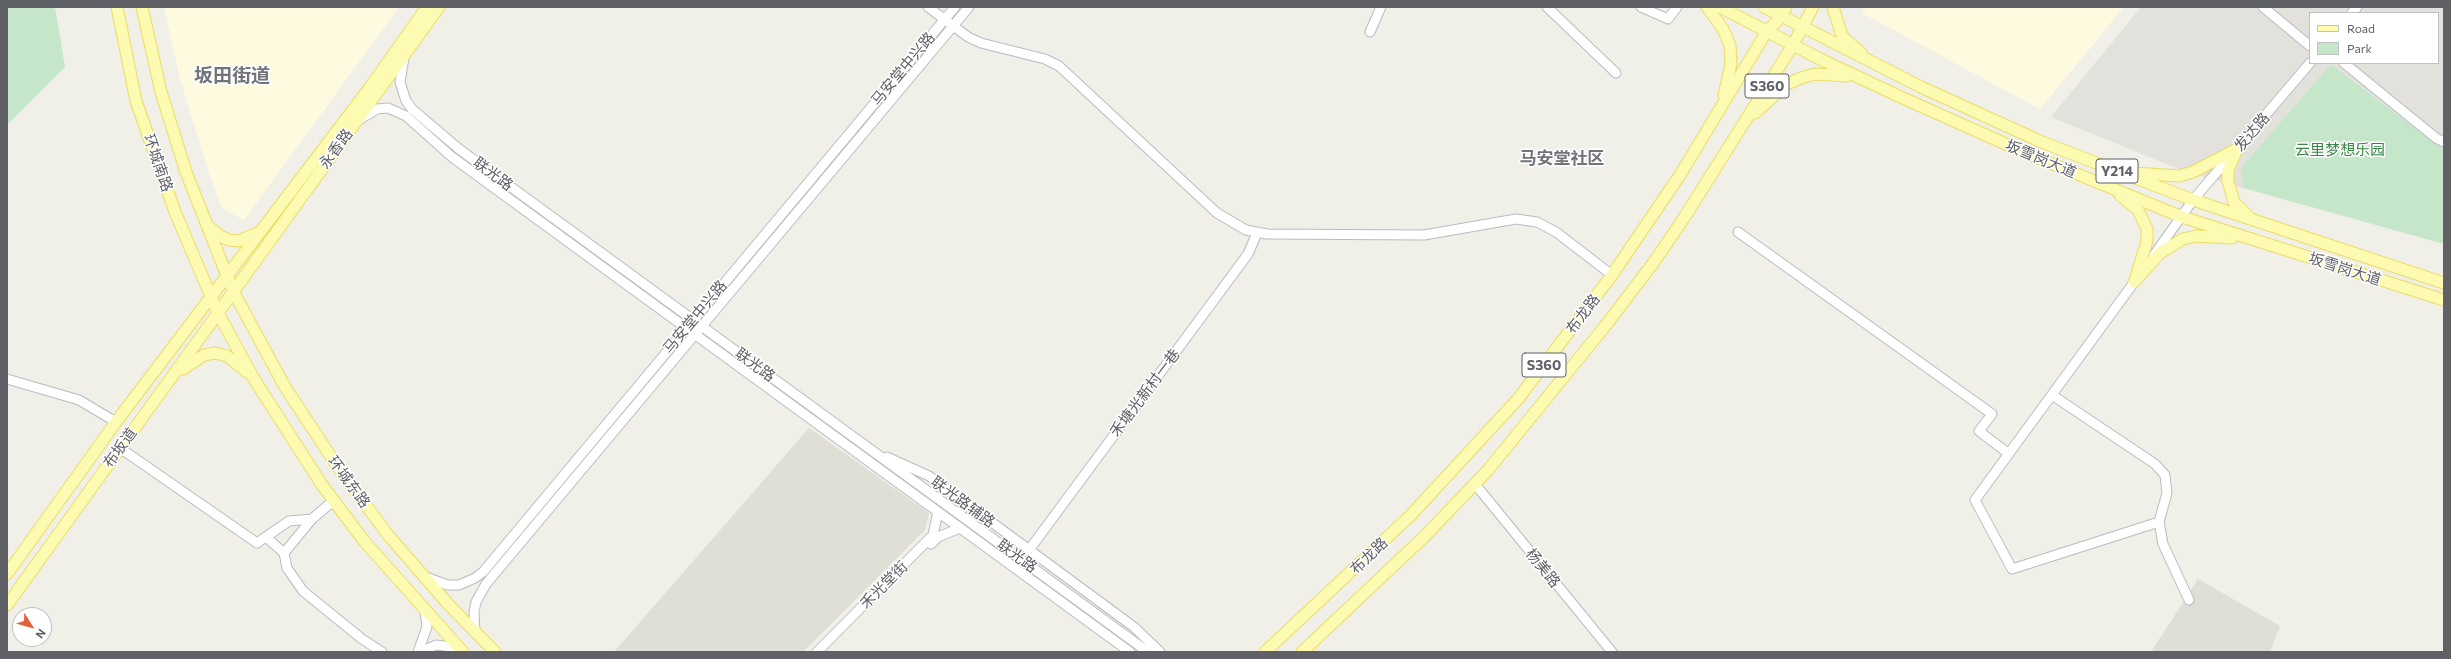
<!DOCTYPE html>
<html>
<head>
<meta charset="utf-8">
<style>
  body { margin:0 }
  #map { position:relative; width:2451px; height:659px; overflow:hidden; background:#f0f0e8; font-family:Commissioner,sans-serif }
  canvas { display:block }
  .frame { position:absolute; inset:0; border:8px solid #5f6167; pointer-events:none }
  .legend { position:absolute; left:2309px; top:12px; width:130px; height:52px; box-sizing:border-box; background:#fff; border:1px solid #bfc0c2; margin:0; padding:5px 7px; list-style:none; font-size:12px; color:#5f6167 }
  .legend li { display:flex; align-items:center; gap:8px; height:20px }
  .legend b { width:20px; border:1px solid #bfc0c2 }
  .north { position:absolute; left:12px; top:607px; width:40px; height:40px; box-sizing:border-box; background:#fff; border:1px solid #bfc0c2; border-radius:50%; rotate:127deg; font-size:11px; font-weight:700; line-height:16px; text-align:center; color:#5f6167 }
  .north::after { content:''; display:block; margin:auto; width:14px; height:18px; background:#e3613b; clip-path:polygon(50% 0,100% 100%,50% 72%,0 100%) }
</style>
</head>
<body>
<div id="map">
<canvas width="2451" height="659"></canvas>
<div class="frame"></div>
<ul class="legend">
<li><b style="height:5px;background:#fcfbb1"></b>Road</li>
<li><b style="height:11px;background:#c6e6ca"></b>Park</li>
</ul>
<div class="north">N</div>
</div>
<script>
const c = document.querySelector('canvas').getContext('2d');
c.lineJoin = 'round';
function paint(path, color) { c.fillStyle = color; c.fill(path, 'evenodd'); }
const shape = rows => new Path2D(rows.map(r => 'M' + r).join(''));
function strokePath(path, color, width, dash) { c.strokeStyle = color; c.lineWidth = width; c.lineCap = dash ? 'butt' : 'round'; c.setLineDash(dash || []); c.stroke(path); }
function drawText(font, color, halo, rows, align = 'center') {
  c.font = font + ' Commissioner,"Noto Sans SC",sans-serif'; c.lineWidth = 3; c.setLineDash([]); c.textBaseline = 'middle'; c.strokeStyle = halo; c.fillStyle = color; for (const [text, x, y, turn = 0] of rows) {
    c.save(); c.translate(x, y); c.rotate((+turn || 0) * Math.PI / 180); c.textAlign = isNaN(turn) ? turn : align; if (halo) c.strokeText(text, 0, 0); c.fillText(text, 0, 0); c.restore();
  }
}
const commercial = shape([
  [164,7,399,7,244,220,222,208,210,176,180,79],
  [1865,7,2124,7,2040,109,1862,13]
]);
const industrial = shape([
  [2141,7,2444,7,2444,150,2331,64,2242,168,2243,188,2186,172,2051,117],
  [2310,13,2438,13,2438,63,2310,63]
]);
const education = shape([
  [809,428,929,513,925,530,803,652,614,652],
  [2198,579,2280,626,2270,652,2151,652]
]);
const green = shape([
  [7,7,55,7,65,67,7,125],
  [2331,64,2444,150,2444,244,2243,188,2241,168]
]);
const minor = shape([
  [928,7,968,37,981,43,1045,59,1059,66,1217,213,1246,230,1267,234,1424,235,1516,219,1537,222,1556,232,1612,275],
  [1547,7,1616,73],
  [1641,7,1668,19,1677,7],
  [2263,7,2310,46],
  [2352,13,2357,7],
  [1370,32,1381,7],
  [404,58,400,82,406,101,412,109,459,149,1148,652],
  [2344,63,2436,138,2444,142],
  [360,119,377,109,388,108,406,116,452,157,1130,652],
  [1738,232,1992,414,1979,431,2009,454],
  [2154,255,2193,200,2310,63],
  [2138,277,1975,500,2012,569,2159,522],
  [7,379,79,400,116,422],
  [2052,395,2155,464,2165,475,2167,493,2159,522,2163,544,2189,600],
  [120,448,257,543,289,521,312,519,284,553,287,568,303,591,362,639,382,652],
  [887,457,929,476,1134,627,1160,652],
  [1475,484,1612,652],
  [312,519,333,501],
  [266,537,284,553],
  [931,544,938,537,960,528],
  [1029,550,1248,254,1257,233],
  [426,577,447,585,459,585,475,578,483,572,955,7],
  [475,633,474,612,476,602,486,584,969,7],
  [418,652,427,627,425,611],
  [420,652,436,645,460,648],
  [817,652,933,535,938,512]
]);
const major = shape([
  [117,7,136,101,175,212,218,313,254,379,322,485,364,541,463,652],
  [142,7,161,92,186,172,233,291,285,387,339,469,388,535,448,604,495,652],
  [1707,7,1723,29,1730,45,1731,64,1724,95],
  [1720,7,1824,61,1905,99,2026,153,2182,217,2444,300],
  [1764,7,1921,87,2044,143,2193,200,2444,283],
  [1833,7,1842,36,1861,53],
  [1755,113,1787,84,1801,78,1815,74,1847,76],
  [2237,149,2228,170,2228,181,2234,202,2249,217],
  [2134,173,2179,176,2193,172,2237,149],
  [2120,195,2138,210,2147,229,2147,241,2136,277],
  [208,226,220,236,229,240,239,241,260,232],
  [2134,282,2160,253,2183,239,2196,236,2232,238],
  [183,369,204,355,215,353,227,356,247,372],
  [7,574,116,422,371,86,427,7],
  [7,605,439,7],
  [1265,652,1411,515,1518,399,1612,275,1680,175,1767,31,1782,16,1786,7],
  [1302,652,1426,535,1488,470,1606,325,1654,262,1684,218,1793,45,1813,7]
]);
const shields = [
  [1767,86,44],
  [2117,171,42],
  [1544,365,44]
];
const shieldNames = [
  ["S360",1767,86],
  ["Y214",2117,171],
  ["S360",1544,365]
];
const streetNames = [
  ["马安堂中兴路",903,69,-50],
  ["发达路",2252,132,-50],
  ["永香路",336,149,-54],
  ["坂雪岗大道",2041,159,23],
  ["环城南路",158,163,71],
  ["联光路",493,174,36],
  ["坂雪岗大道",2345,269,18],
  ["布龙路",1583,314,-53],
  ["马安堂中兴路",695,317,-50],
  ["联光路",755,365,36],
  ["禾塘光新村一巷",1145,393,-53],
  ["布坂道",120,448,-54],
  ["环城东路",349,482,54],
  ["联光路辅路",963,502,36],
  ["联光路",1017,556,36],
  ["布龙路",1369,556,-44],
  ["杨美路",1543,568,51],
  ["禾光堂街",884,585,-45]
];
const parkNames = [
  ["云里梦想乐园",2340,150]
];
const quarterNames = [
  ["马安堂社区",1562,158]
];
const districtNames = [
  ["坂田街道",232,76]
];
paint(commercial, '#fdfae0');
paint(industrial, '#e2e1dc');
paint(education, '#e0dfd6');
paint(green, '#c6e6ca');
strokePath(minor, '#babbc0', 11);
strokePath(major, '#eddb64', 13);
strokePath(minor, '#fff', 9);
strokePath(major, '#fcfbb1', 11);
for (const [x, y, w] of shields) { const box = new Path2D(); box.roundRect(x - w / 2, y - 12, w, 24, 3); c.fillStyle = '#fff'; c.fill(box); strokePath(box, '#5f6167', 1); }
drawText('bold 14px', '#5f6167', null, shieldNames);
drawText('15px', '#5f6167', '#fff', streetNames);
drawText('15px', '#398447', '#fff', parkNames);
drawText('bold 17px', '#707379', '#fff', quarterNames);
drawText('bold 19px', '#707379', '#fff', districtNames);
</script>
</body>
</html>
